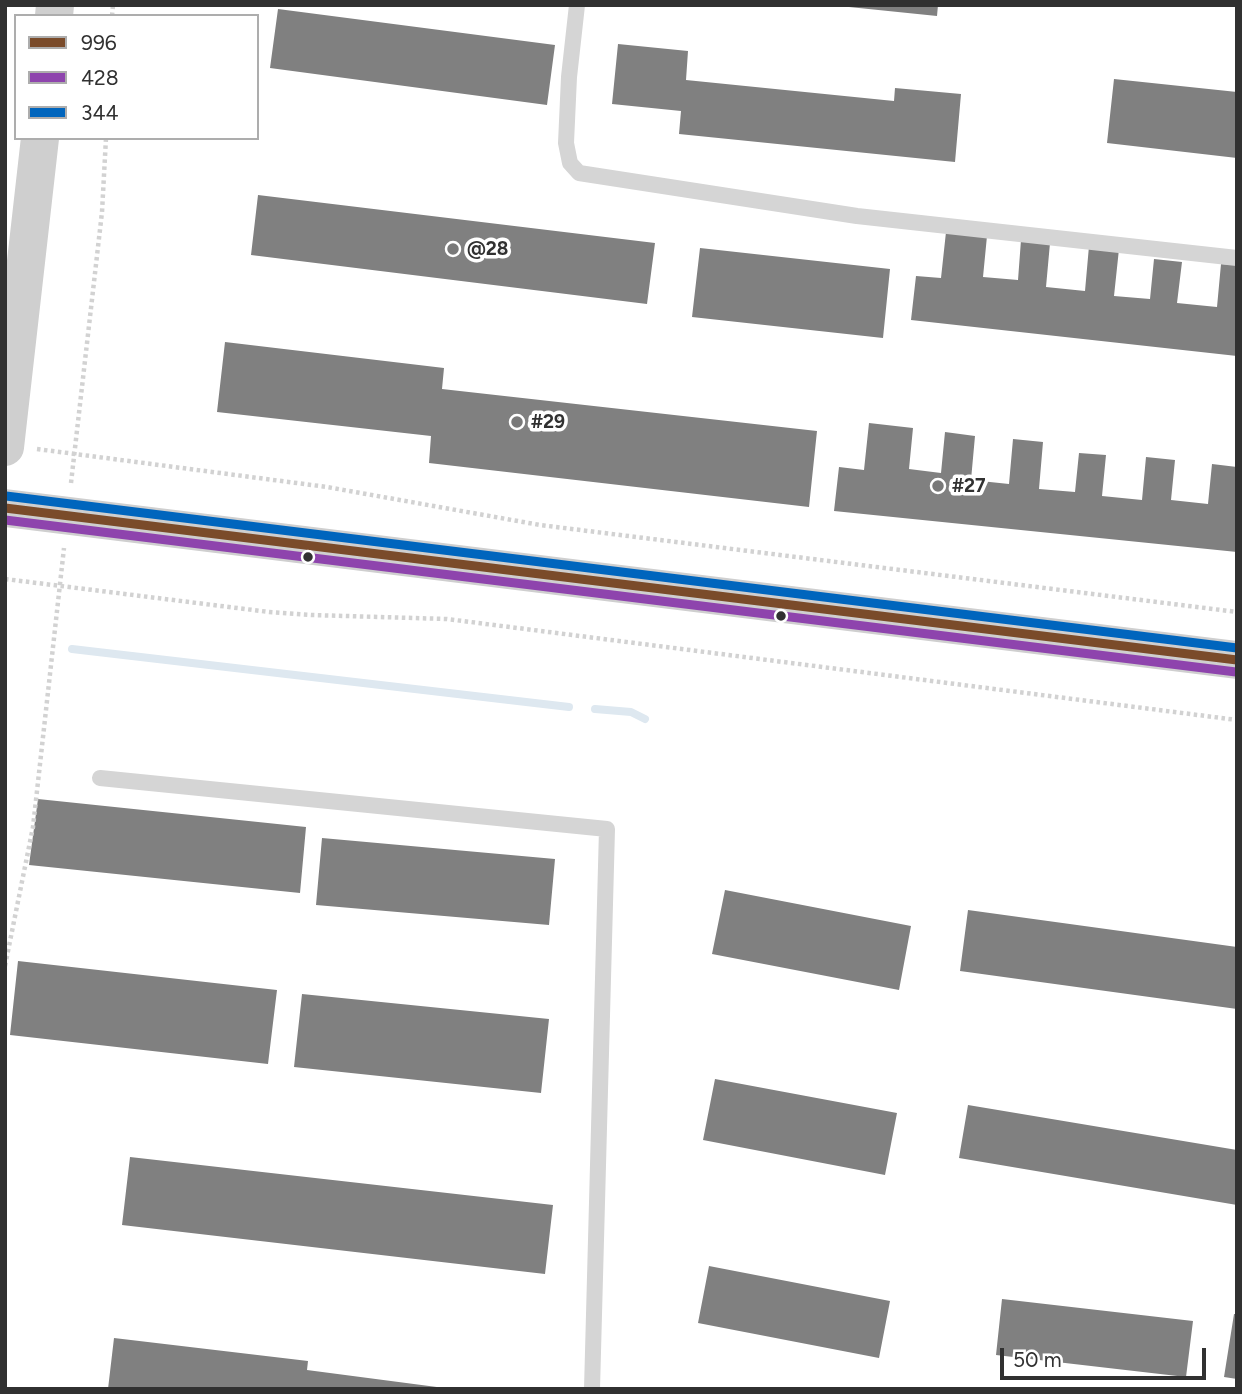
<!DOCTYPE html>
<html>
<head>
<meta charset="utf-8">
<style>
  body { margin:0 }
  #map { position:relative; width:1242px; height:1394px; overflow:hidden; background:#fff; font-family:Figtree,sans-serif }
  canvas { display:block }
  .frame { position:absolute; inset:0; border:7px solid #313131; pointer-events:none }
  .legend { position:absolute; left:14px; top:14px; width:245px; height:126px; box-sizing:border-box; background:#fff; border:2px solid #adadad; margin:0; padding:9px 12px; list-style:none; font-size:21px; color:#313131 }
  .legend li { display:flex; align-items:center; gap:14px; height:35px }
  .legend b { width:35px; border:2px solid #adadad }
  .scale { position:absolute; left:1000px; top:1348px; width:206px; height:32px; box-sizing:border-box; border:4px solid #313131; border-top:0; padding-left:9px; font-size:21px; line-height:24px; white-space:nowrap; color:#313131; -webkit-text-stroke:5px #fff; paint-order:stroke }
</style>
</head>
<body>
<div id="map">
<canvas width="1242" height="1394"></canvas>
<div class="frame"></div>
<ul class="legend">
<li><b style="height:9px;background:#7a4b2a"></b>996</li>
<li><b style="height:9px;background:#8e44ad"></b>428</li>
<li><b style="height:9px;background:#0065bd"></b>344</li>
</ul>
<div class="scale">50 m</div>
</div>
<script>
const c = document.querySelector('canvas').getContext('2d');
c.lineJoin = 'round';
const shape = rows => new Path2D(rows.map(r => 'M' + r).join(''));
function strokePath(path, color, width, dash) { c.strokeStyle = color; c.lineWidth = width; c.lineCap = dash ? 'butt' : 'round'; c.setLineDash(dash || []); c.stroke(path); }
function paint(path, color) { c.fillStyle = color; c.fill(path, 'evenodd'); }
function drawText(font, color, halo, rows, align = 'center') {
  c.font = font + ' Figtree,sans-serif'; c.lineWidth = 7; c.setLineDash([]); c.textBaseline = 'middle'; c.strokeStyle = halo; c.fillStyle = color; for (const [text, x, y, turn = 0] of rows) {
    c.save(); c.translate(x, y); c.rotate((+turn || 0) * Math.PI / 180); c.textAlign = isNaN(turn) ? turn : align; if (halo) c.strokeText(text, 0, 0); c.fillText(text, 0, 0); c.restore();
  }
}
const stream = shape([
  [72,649,569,707],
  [595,709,631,712,645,719]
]);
const building = shape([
  [849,5,938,5,937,16,849,7],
  [278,9,555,45,547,105,270,68],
  [618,44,688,51,686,80,894,101,895,88,961,94,955,162,679,134,681,111,612,104],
  [1114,79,1237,92,1237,158,1107,143],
  [258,195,655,243,647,304,251,255],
  [946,232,987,236,983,277,1018,280,1021,240,1050,243,1046,287,1085,291,1089,246,1119,249,1114,296,1150,299,1154,259,1182,262,1177,303,1217,307,1221,264,1237,265,1237,356,911,320,916,276,941,278],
  [700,248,890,269,883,338,692,317],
  [225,342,444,368,442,389,817,431,809,507,429,463,431,436,217,412],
  [869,423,913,428,909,469,941,473,945,432,975,436,971,480,1009,484,1013,439,1043,442,1039,489,1075,492,1079,453,1106,455,1102,496,1142,500,1146,457,1175,460,1171,500,1208,504,1212,464,1237,467,1237,552,834,511,839,467,864,470],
  [38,799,306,827,300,893,29,865],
  [322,838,555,859,549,925,316,905],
  [725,890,911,926,899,990,712,954],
  [968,910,1237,947,1237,1009,960,971],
  [18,961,277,990,268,1064,10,1035],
  [302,994,549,1019,541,1093,294,1067],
  [715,1079,897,1113,885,1175,703,1140],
  [968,1105,1237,1150,1237,1205,959,1158],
  [130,1157,553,1205,545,1274,122,1225],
  [709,1266,890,1301,879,1358,698,1323],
  [1002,1299,1193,1321,1186,1377,996,1355],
  [1234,1314,1237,1314,1237,1379,1224,1377],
  [114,1338,308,1361,307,1370,452,1389,108,1389]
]);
const path = shape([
  [112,16,113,5],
  [37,449,327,487,540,525,1237,612],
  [71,483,102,212,106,138],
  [5,579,269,612,312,615,447,619,1237,720],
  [5,966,33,827,64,548]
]);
const lane = shape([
  [577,5,569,77,566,143,570,163,579,173,857,216,1237,258],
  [100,778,607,829,592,1389]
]);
const secondary = shape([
  [54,16,55,5],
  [5,447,40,138],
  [5,508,1237,660]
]);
const bus1 = shape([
  [5,508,1237,660]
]);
const bus2 = shape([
  [5,520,1236,672]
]);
const bus3 = shape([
  [6,496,1237,648]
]);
const markers = [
  [453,249,7,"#797979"],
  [517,422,7,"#797979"],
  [938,486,7,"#797979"],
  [308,557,6,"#313131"],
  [781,616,6,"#313131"]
];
const poiNames = [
  ["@28",467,249],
  ["#29",531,422],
  ["#27",952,486]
];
strokePath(stream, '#dee8f0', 8);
paint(building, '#808080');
strokePath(path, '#d2d2d2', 4.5, [3.5, 3.5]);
strokePath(lane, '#d5d5d5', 16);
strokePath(secondary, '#cfcfcf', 38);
strokePath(bus1, '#7a4b2a', 9);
strokePath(bus2, '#8e44ad', 9);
strokePath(bus3, '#0065bd', 9);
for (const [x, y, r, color] of markers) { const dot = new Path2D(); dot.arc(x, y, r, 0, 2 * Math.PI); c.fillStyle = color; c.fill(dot); strokePath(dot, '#fff', 2.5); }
drawText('bold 19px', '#313131', '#fff', poiNames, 'left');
</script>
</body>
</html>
